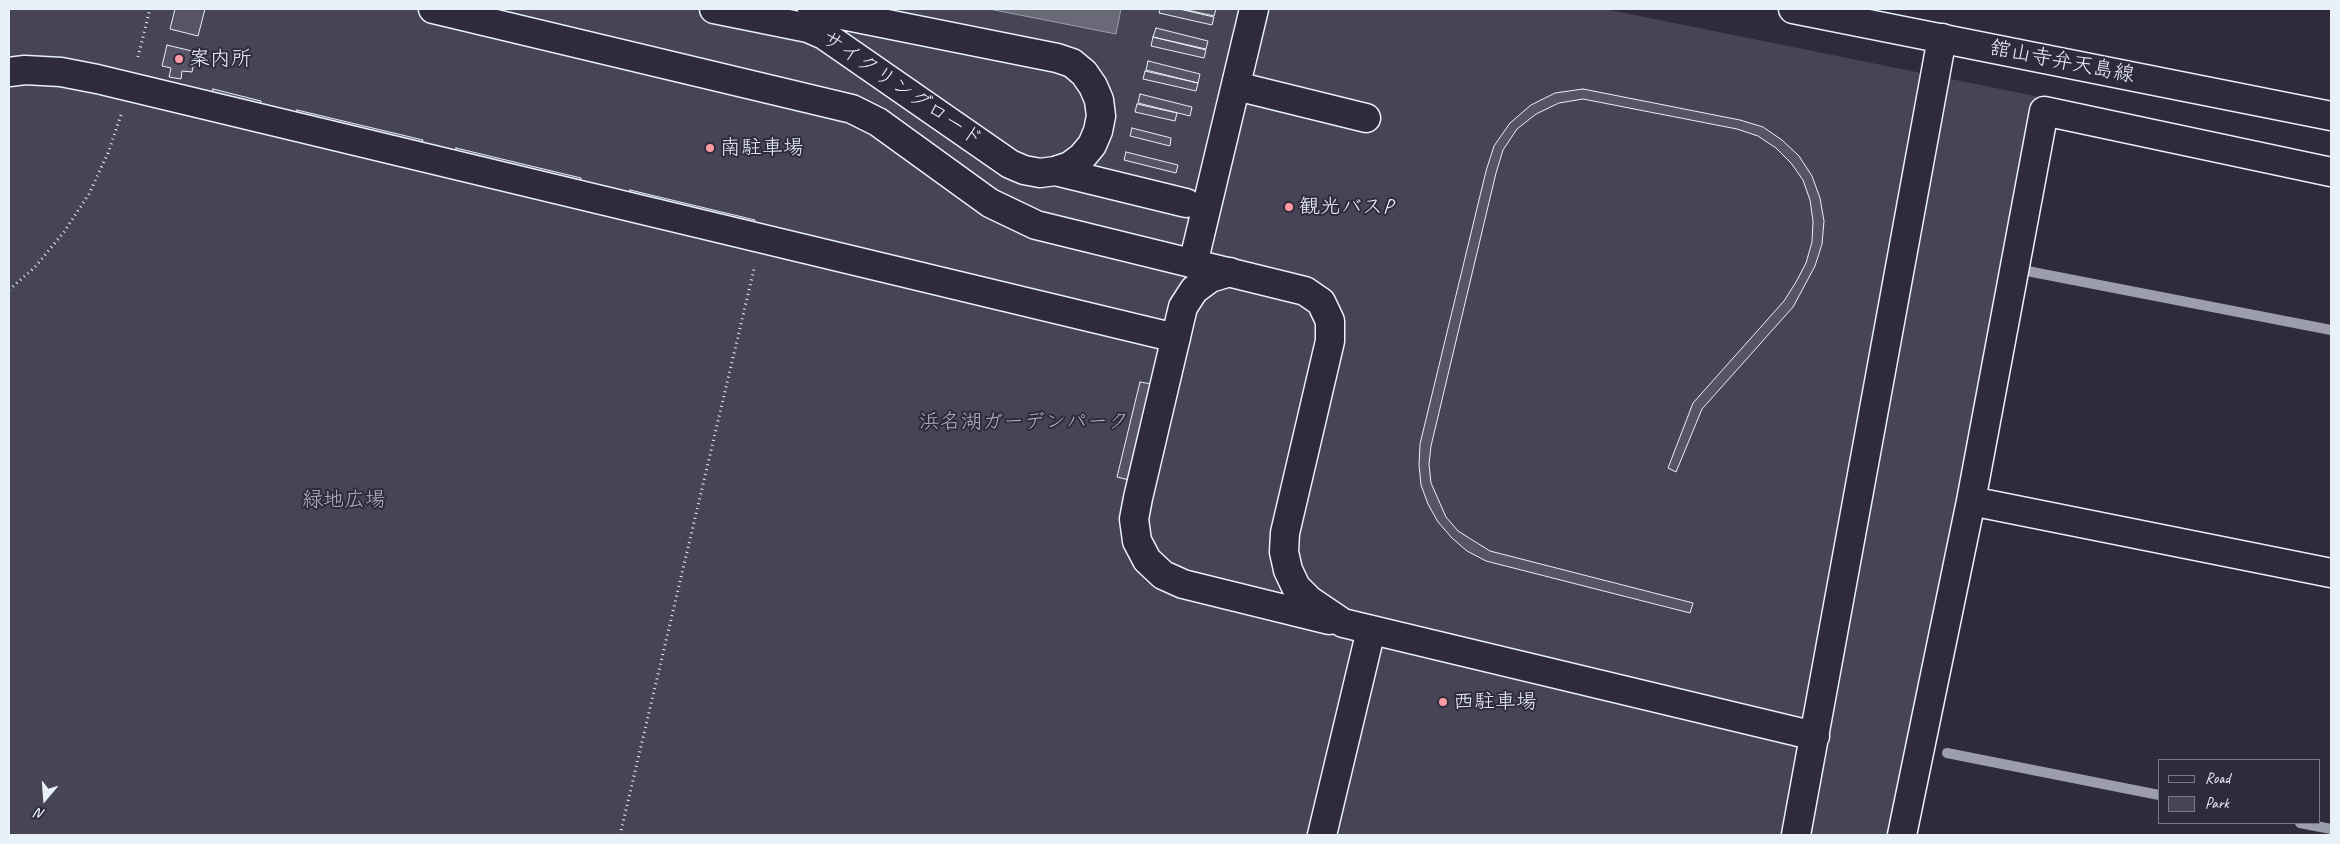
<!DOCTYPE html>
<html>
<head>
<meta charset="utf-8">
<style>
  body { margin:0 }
  #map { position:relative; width:2340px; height:844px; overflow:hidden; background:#2f2a3d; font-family:Caveat,sans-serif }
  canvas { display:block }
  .frame { position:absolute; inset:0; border:10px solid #e8f1f8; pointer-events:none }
  .legend { position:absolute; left:2158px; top:759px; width:162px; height:65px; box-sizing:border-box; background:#2f2a3d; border:1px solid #797a88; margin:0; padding:6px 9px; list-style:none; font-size:15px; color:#e8f1f8 }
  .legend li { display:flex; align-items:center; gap:10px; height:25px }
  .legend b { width:25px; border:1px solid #797a88 }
  .north { position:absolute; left:20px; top:774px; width:50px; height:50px; -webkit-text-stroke:4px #2f2a3d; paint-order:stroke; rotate:198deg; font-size:14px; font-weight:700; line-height:20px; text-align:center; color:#e8f1f8 }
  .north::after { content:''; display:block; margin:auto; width:18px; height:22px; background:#e8f1f8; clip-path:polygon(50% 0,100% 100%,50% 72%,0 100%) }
</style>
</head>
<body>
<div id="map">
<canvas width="2340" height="844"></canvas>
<div class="frame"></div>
<ul class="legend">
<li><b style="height:6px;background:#2f2a3d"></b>Road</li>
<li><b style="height:14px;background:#464455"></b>Park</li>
</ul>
<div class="north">N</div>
</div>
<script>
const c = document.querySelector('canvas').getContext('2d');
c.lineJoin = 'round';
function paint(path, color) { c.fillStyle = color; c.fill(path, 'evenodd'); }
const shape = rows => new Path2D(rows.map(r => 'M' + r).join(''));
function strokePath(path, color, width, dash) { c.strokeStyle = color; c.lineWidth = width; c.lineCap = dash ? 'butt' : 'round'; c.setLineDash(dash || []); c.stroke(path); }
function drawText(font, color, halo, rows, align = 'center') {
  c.font = font + ' Caveat,"Klee One",sans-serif'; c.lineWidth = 4; c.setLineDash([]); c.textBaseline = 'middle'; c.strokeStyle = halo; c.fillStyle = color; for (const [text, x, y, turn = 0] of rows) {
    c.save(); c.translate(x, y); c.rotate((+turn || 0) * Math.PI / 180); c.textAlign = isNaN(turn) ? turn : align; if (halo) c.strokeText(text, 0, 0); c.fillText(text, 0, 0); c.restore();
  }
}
const green = shape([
  [9,9,1605,9,2040,97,1893,835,9,835]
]);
const water = shape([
  [989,9,1121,9,1116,34,989,9]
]);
const stream = shape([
  [2027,271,2331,330],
  [1947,753,2159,795],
  [2300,823,2331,829]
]);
const building = shape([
  [175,9,205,9,198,36,170,29,175,9],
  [1160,9,1179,9,1214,17,1212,25,1159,13,1160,9],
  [1183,9,1216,9,1214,16,1183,9],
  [1156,28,1208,41,1206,49,1153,37,1156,28],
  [1153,37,1206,50,1204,58,1151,46,1153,37],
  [167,45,196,52,192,72,182,71,181,79,169,77,171,68,162,66,167,45],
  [1148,61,1200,74,1198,83,1146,70,1148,61],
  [1145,71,1198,83,1196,91,1143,79,1145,71],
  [213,89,261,101,259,112,210,100,213,89],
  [1583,89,1740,120,1763,127,1782,140,1799,156,1812,176,1820,198,1824,221,1822,244,1815,266,1793,307,1702,409,1676,472,1668,468,1693,403,1784,301,1796,282,1806,263,1812,242,1813,221,1810,200,1803,180,1791,163,1776,148,1758,136,1737,129,1583,99,1559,103,1536,114,1517,129,1503,150,1496,173,1431,446,1429,464,1431,483,1446,517,1458,531,1490,551,1693,603,1690,613,1486,561,1467,551,1452,538,1438,522,1428,504,1421,485,1419,465,1420,444,1486,171,1494,146,1510,123,1531,105,1555,93,1583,89],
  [1140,94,1192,107,1190,116,1138,103,1140,94],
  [1137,104,1177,113,1175,121,1135,112,1137,104],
  [297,110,423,140,420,151,294,121,297,110],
  [1132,128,1171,138,1170,146,1130,136,1132,128],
  [456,148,581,178,579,189,453,159,456,148],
  [1126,152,1178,165,1176,173,1124,160,1126,152],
  [630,190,755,220,753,231,627,201,630,190],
  [1140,382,1152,384,1129,480,1117,477,1140,382]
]);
const path = shape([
  [138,57,150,9],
  [9,290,35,267,64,232,89,194,108,153,121,115],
  [620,835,754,269]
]);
const minor = shape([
  [433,9,852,109,878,122,990,203,1036,225,1305,291,1321,302,1330,321,1330,341,1285,533,1284,552,1288,570,1296,587,1309,600,1343,623,1815,736],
  [714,9,808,28,824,35,1010,164,1024,170,1040,173,1055,171,1186,203],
  [812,9,1057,58,1072,63,1084,73,1093,86,1099,100,1101,116,1098,131,1092,145,1082,157,1070,166,1055,171],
  [9,72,25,70,61,72,97,79,1176,338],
  [1236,86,1366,118],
  [1193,264,1254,9],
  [1230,272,1210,278,1194,290,1183,307,1138,498,1134,519,1137,541,1147,560,1163,575,1183,584,1329,620],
  [1971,501,2331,573],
  [1322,835,1371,630],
  [1796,835,1942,38],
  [1902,835,1971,501,2044,111,2331,172]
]);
const major = shape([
  [1793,9,2331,116]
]);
const markers = [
  [179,59,5,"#ff9aa2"],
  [710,148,5,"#ff9aa2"],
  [1289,207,5,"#ff9aa2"],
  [1443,702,5,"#ff9aa2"]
];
const poiNames = [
  ["案内所",189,59],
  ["南駐車場",720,148],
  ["観光バスP",1299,207],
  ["西駐車場",1453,702]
];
const streetNames = [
  ["舘山寺弁天島線",2062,62,11],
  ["サイクリングロード",902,89,34]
];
const parkNames = [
  ["浜名湖ガーデンパーク",1024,422],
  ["緑地広場",344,500]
];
paint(green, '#464455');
paint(water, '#696978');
strokePath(water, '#9c9fab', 1);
strokePath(stream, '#9c9fab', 10);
paint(building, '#575565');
strokePath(building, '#e8f1f8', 1);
strokePath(minor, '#e8f1f8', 31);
strokePath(major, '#e8f1f8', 31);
strokePath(path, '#e8f1f8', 3, [1, 4]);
strokePath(minor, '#2f2a3d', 28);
strokePath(major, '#2f2a3d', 28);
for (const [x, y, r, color] of markers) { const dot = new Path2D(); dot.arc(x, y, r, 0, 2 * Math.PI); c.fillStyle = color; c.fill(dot); strokePath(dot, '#2f2a3d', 2); }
drawText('21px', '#e8f1f8', '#2f2a3d', poiNames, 'left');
drawText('21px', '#e8f1f8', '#2f2a3d', streetNames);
drawText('21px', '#afb4bf', '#2f2a3d', parkNames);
</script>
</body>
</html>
